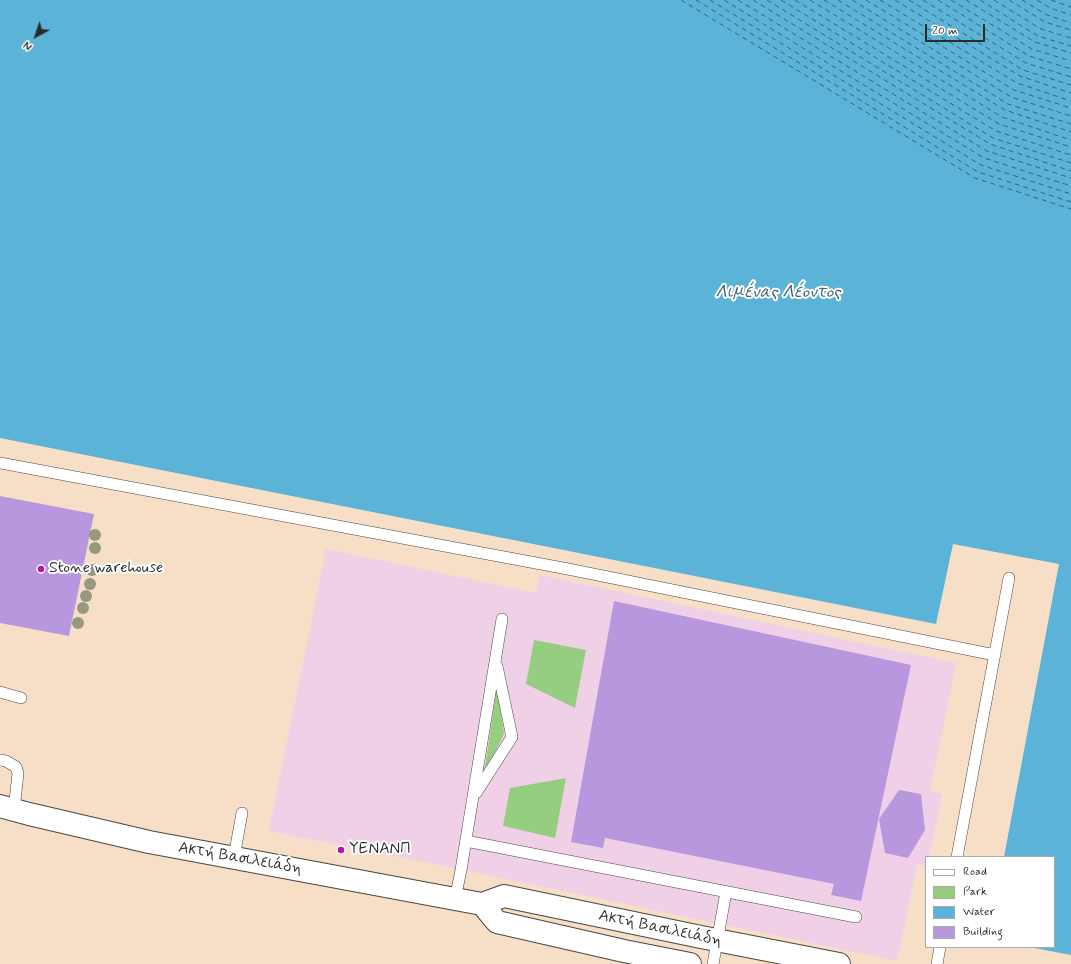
<!DOCTYPE html>
<html>
<head>
<meta charset="utf-8">
<style>
  body { margin:0 }
  #map { position:relative; width:1071px; height:964px; overflow:hidden; background:#f6dfc6; font-family:Mynerve,sans-serif }
  canvas { display:block }
  .legend { position:absolute; left:925px; top:856px; width:130px; height:92px; box-sizing:border-box; background:#fff; border:1px solid #aaa; margin:0; padding:5px 7px; list-style:none; font-size:12px; color:#2b2b2b }
  .legend li { display:flex; align-items:center; gap:8px; height:20px }
  .legend b { width:20px; border:1px solid #aaa }
  .north { position:absolute; left:16px; top:16px; width:40px; height:40px; -webkit-text-stroke:3px #fff; paint-order:stroke; rotate:220deg; font-size:11px; font-weight:700; line-height:16px; text-align:center; color:#2b2b2b }
  .north::after { content:''; display:block; margin:auto; width:14px; height:18px; background:#2b2b2b; clip-path:polygon(50% 0,100% 100%,50% 72%,0 100%) }
  .scale { position:absolute; left:925px; top:24px; width:60px; height:18px; box-sizing:border-box; border:2px solid #2b2b2b; border-top:0; padding-left:5px; font-size:12px; line-height:14px; white-space:nowrap; color:#2b2b2b; -webkit-text-stroke:3px #fff; paint-order:stroke }
</style>
</head>
<body>
<div id="map">
<canvas width="1071" height="964"></canvas>
<ul class="legend">
<li><b style="height:5px;background:#fff"></b>Road</li>
<li><b style="height:11px;background:#96ce81"></b>Park</li>
<li><b style="height:11px;background:#5bb3d8"></b>Water</li>
<li><b style="height:11px;background:#b897df"></b>Building</li>
</ul>
<div class="north">N</div>
<div class="scale">20 m</div>
</div>
<script>
const c = document.querySelector('canvas').getContext('2d');
c.lineJoin = 'round';
function paint(path, color) { c.fillStyle = color; c.fill(path, 'evenodd'); }
const shape = rows => new Path2D(rows.map(r => 'M' + r).join(''));
function strokePath(path, color, width, dash) { c.strokeStyle = color; c.lineWidth = width; c.lineCap = dash ? 'butt' : 'round'; c.setLineDash(dash || []); c.stroke(path); }
function drawText(font, color, halo, rows, align = 'center') {
  c.font = font + ' Mynerve,sans-serif'; c.lineWidth = 4; c.setLineDash([]); c.textBaseline = 'middle'; c.strokeStyle = halo; c.fillStyle = color; for (const [text, x, y, turn = 0] of rows) {
    c.save(); c.translate(x, y); c.rotate((+turn || 0) * Math.PI / 180); c.textAlign = isNaN(turn) ? turn : align; if (halo) c.strokeText(text, 0, 0); c.fillText(text, 0, 0); c.restore();
  }
}
const built = shape([
  [326,549,536,593,540,575,956,663,930,791,942,794,929,857,926,857,926,866,917,864,897,961,434,864,269,831]
]);
const green = shape([
  [534,640,586,650,575,708,526,684],
  [497,687,504,734,484,774],
  [566,778,555,838,503,826,510,788]
]);
const water = shape([
  [0,0,1071,0,1071,955,1029,947,1054,947,1054,857,1004,857,1059,564,953,544,936,624,0,438]
]);
const ferry = shape([
  [681,0,975,178,1071,209],
  [696,0,978,172,1071,202],
  [710,0,981,165,1071,194],
  [724,0,984,158,1071,186],
  [738,0,987,151,1071,178],
  [753,0,990,144,1071,171],
  [767,0,993,138,1071,163],
  [781,0,996,131,1071,155],
  [795,0,999,124,1071,147],
  [810,0,1002,117,1071,140],
  [824,0,1005,110,1071,132],
  [838,0,1008,104,1071,124],
  [852,0,1011,97,1071,116],
  [866,0,1014,90,1071,108],
  [880,0,1017,83,1071,101],
  [895,0,1020,76,1071,93],
  [909,0,1023,70,1071,85],
  [923,0,1026,63,1071,77],
  [938,0,1029,56,1071,69],
  [951,0,1032,49,1071,61],
  [966,0,1035,42,1071,53],
  [980,0,1038,36,1071,46],
  [994,0,1041,29,1071,38],
  [1009,0,1045,22,1071,30],
  [1022,0,1047,15,1071,23],
  [1037,0,1050,8,1071,15],
  [1051,0,1071,7]
]);
const building = shape([
  [0,496,94,514,69,636,0,623],
  [614,601,911,665,861,901,831,895,834,884,605,838,603,848,571,842],
  [899,790,921,794,925,830,908,858,885,853,879,819]
]);
const service = shape([
  [0,463,568,569,995,655],
  [0,692,21,698],
  [0,760,6,761,16,767,18,773,14,810],
  [476,793,512,737,497,666],
  [466,841,856,917],
  [234,857,242,813],
  [957,857,1009,578],
  [455,899,461,870,502,619],
  [713,964,726,892],
  [937,964,940,947]
]);
const tertiary = shape([
  [0,806,29,814,149,842,482,904,504,896,701,937,839,964],
  [482,904,497,922,624,951,690,964]
]);
const trees = [
  [95,535],
  [95,548],
  [92,570],
  [90,584],
  [86,596],
  [83,608],
  [78,623]
];
const markers = [
  [41,569,4,"#b5179e"],
  [341,850,4,"#b5179e"]
];
const poiNames = [
  ["Stone warehouse",49,569],
  ["ΥΕΝΑΝΠ",349,850]
];
const streetNames = [
  ["Ακτή Βασιλειάδη",240,859,10],
  ["Ακτή Βασιλειάδη",660,929,12]
];
const waterNames = [
  ["Λιμένας Λέοντος",778,293]
];
paint(built, '#efd0e6');
paint(green, '#96ce81');
paint(water, '#5bb3d8');
strokePath(ferry, '#3e6170', 1, [5, 4]);
paint(building, '#b897df');
strokePath(service, '#494642', 12);
strokePath(tertiary, '#494642', 24);
strokePath(service, '#fff', 11);
strokePath(tertiary, '#fff', 22);
c.fillStyle = '#98977f';
for (const [x, y] of trees) { c.beginPath(); c.arc(x, y, 6, 0, 2 * Math.PI); c.fill(); }
for (const [x, y, r, color] of markers) { const dot = new Path2D(); dot.arc(x, y, r, 0, 2 * Math.PI); c.fillStyle = color; c.fill(dot); strokePath(dot, '#fff', 1.5); }
drawText('16px', '#2b2b2b', '#fff', poiNames, 'left');
drawText('16px', '#2b2b2b', '#fff', streetNames);
drawText('italic 17px', '#3e6170', '#fff', waterNames);
</script>
</body>
</html>
